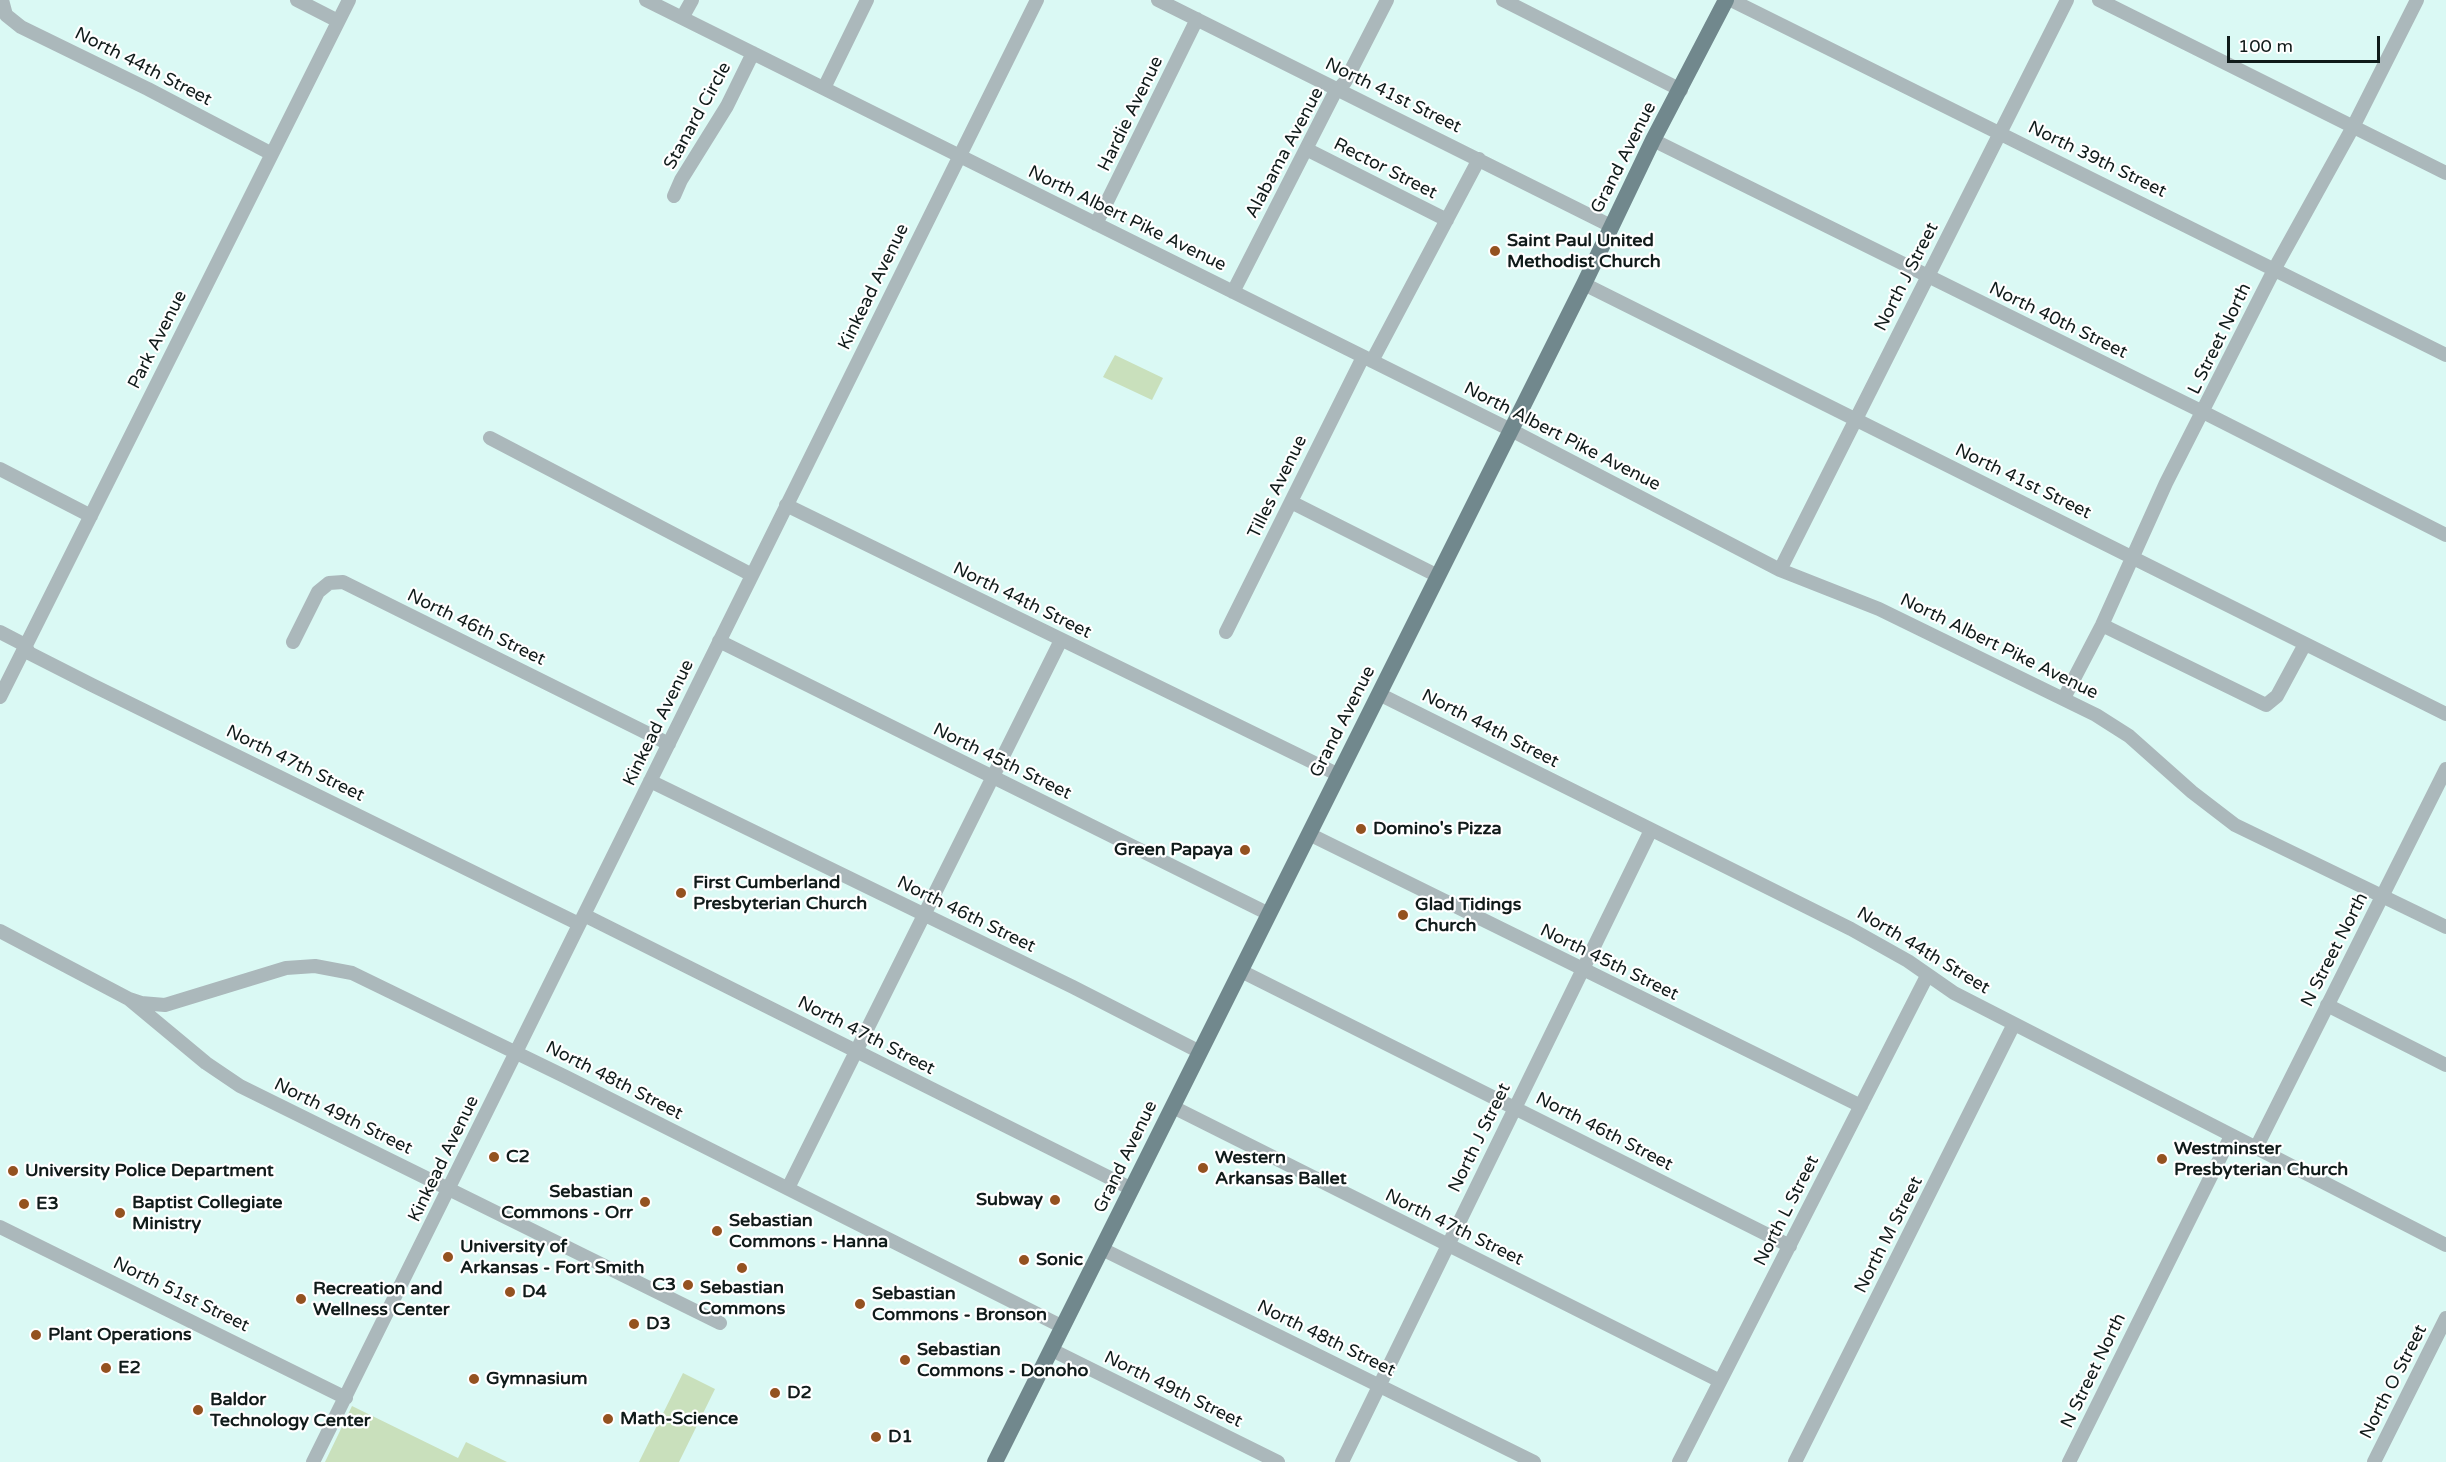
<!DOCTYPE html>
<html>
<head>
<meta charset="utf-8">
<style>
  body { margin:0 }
  #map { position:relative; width:2446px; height:1462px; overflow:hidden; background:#daf9f4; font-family:"Varela Round",sans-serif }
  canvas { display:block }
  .scale { position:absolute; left:2227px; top:36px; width:153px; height:27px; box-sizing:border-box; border:3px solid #101b1a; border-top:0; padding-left:8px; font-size:18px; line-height:21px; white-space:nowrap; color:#101b1a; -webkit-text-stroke:4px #fff; paint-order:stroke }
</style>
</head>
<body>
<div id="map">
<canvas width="2446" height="1462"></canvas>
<div class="scale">100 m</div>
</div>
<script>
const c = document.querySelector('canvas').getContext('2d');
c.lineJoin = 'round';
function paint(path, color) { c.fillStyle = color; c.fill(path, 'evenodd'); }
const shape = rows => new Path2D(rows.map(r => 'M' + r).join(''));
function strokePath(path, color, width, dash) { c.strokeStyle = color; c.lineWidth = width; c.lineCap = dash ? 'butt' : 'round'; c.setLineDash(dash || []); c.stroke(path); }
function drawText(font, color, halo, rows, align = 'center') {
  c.font = font + ' "Varela Round",sans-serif'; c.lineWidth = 4.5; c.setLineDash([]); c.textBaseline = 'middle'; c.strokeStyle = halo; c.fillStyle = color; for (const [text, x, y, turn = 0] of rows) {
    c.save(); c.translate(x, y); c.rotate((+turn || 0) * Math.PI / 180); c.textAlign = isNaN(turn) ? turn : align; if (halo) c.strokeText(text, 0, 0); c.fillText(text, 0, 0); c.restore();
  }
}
const green = shape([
  [1115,355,1163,378,1152,400,1103,377],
  [683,1373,715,1389,679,1462,639,1462],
  [352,1406,458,1458,466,1442,507,1462,325,1462]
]);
const minor = shape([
  [2,0,6,15,21,27,148,89,272,154],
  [297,0,338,21],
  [646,0,1511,430,1780,570,1879,609,2096,715,2129,736,2192,792,2235,825,2446,927],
  [1158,0,1611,226],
  [1503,0,1681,90],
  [1731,0,2446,355],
  [2099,0,2446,173],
  [682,18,692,0],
  [824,88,867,0],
  [1653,140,2203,412,2446,535],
  [1306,149,1447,220],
  [674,196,681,180,727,106,753,53],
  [1096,224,1197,19],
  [1584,284,2446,714],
  [1233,292,1334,94,1345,82,1387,0],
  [1372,361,1479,159],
  [490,438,752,575],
  [0,469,91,516],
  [1291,502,1438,576],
  [786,505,1339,775],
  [1780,570,2067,0],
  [2102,625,2266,705,2277,696,2305,644],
  [0,632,25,645,29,653,92,685,579,924],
  [1226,632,1363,357],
  [719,641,1269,914],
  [293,642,318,592,329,583,343,582,669,744],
  [1379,694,1851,929,1908,961,1954,993,2446,1245],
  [0,697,349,0],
  [2064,698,2102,625,2166,483,2275,268,2353,127,2417,0],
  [650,781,1073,987,1200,1052],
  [1309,834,1861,1106],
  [584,915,1132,1189],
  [0,931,129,999,206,1063,240,1086,720,1323],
  [1241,971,1790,1246],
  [129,999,141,1003,165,1005,286,968,315,966,352,973,566,1077,1063,1327],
  [2327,1005,2446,1065],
  [1173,1107,1720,1381],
  [2256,1148,2446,769],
  [788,1188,1061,640],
  [0,1227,346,1398],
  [1102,1249,1534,1462],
  [1052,1350,1278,1462],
  [313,1462,1037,0],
  [1342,1462,1651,830],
  [1679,1462,1927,976],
  [1795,1462,2014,1024],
  [2069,1462,2231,1136],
  [2374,1462,2446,1318]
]);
const major = shape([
  [995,1462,1584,284,1653,140,1726,0]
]);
const markers = [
  [1495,251,6,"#945220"],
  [1361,829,6,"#945220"],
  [1245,850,6,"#945220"],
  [681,893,6,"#945220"],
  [1403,915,6,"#945220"],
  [494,1157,6,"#945220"],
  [2162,1159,6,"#945220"],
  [1203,1168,6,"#945220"],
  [13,1171,6,"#945220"],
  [1055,1200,6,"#945220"],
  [645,1202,6,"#945220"],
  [24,1204,6,"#945220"],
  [120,1213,6,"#945220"],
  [717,1231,6,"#945220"],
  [448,1257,6,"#945220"],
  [1024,1260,6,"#945220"],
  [742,1268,6,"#945220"],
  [688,1285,6,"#945220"],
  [510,1292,6,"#945220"],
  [301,1299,6,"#945220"],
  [860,1304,6,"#945220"],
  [634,1324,6,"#945220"],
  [36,1335,6,"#945220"],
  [905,1360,6,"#945220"],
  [106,1368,6,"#945220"],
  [474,1379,6,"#945220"],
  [775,1393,6,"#945220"],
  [198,1410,6,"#945220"],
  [608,1419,6,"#945220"],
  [876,1437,6,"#945220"]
];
const streetNames = [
  ["North 44th Street",143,67,27],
  ["North 41st Street",1393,96,26],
  ["Hardie Avenue",1131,114,-64],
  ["Stanard Circle",698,116,-61],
  ["Alabama Avenue",1285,153,-62],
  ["Grand Avenue",1624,158,-63],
  ["North 39th Street",2097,160,26],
  ["Rector Street",1385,169,27],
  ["North Albert Pike Avenue",1127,219,26],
  ["North J Street",1907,277,-63],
  ["Kinkead Avenue",874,287,-64],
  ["North 40th Street",2058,321,26],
  ["L Street North",2220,339,-64],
  ["Park Avenue",158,340,-63],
  ["North Albert Pike Avenue",1562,437,27],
  ["North 41st Street",2023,482,26],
  ["Tilles Avenue",1278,487,-64],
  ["North 44th Street",1022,601,26],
  ["North 46th Street",476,628,26],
  ["North Albert Pike Avenue",1999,647,26],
  ["Grand Avenue",1343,722,-63],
  ["Kinkead Avenue",659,723,-64],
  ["North 44th Street",1490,729,27],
  ["North 45th Street",1002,762,26],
  ["North 47th Street",295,764,26],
  ["North 46th Street",966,915,26],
  ["N Street North",2335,950,-63],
  ["North 44th Street",1923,951,31],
  ["North 45th Street",1609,963,26],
  ["North 47th Street",866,1036,27],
  ["North 48th Street",614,1081,27],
  ["North 49th Street",343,1117,26],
  ["North 46th Street",1604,1132,27],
  ["North J Street",1480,1138,-64],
  ["Grand Avenue",1126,1157,-64],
  ["Kinkead Avenue",444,1159,-64],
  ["North L Street",1787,1211,-63],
  ["North 47th Street",1454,1228,26],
  ["North M Street",1889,1235,-63],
  ["North 51st Street",181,1295,26],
  ["North 48th Street",1326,1339,26],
  ["N Street North",2094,1371,-64],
  ["North O Street",2394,1382,-63],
  ["North 49th Street",1173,1390,26]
];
const poiNames = [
  ["Saint Paul United",1507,241],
  ["Methodist Church",1507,262],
  ["Domino's Pizza",1373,829],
  ["Green Papaya",1233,850,"right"],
  ["First Cumberland",693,883],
  ["Presbyterian Church",693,904],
  ["Glad Tidings",1415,905],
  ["Church",1415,926],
  ["Westminster",2174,1149],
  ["Presbyterian Church",2174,1170],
  ["C2",506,1157],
  ["Western",1215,1158],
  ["Arkansas Ballet",1215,1179],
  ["University Police Department",25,1171],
  ["Sebastian",633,1192,"right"],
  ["Commons - Orr",633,1213,"right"],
  ["Subway",1043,1200,"right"],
  ["Baptist Collegiate",132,1203],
  ["Ministry",132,1224],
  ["E3",36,1204],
  ["Sebastian",729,1221],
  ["Commons - Hanna",729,1242],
  ["University of",460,1247],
  ["Arkansas - Fort Smith",460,1268],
  ["Sonic",1036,1260],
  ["C3",676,1285,"right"],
  ["Sebastian",742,1288,"center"],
  ["Commons",742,1309,"center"],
  ["Recreation and",313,1289],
  ["Wellness Center",313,1310],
  ["D4",522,1292],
  ["Sebastian",872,1294],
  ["Commons - Bronson",872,1315],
  ["D3",646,1324],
  ["Plant Operations",48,1335],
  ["Sebastian",917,1350],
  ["Commons - Donoho",917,1371],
  ["E2",118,1368],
  ["Gymnasium",486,1379],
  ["D2",787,1393],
  ["Baldor",210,1400],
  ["Technology Center",210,1421],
  ["Math-Science",620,1419],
  ["D1",888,1437]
];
paint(green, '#c9e0bc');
strokePath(minor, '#abb8bb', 14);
strokePath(major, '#71888d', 16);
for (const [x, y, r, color] of markers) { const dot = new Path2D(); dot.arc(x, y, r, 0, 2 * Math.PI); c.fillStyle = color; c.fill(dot); strokePath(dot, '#fff', 2); }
drawText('18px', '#101b1a', '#fff', streetNames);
drawText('bold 18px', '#101b1a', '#fff', poiNames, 'left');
</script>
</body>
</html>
